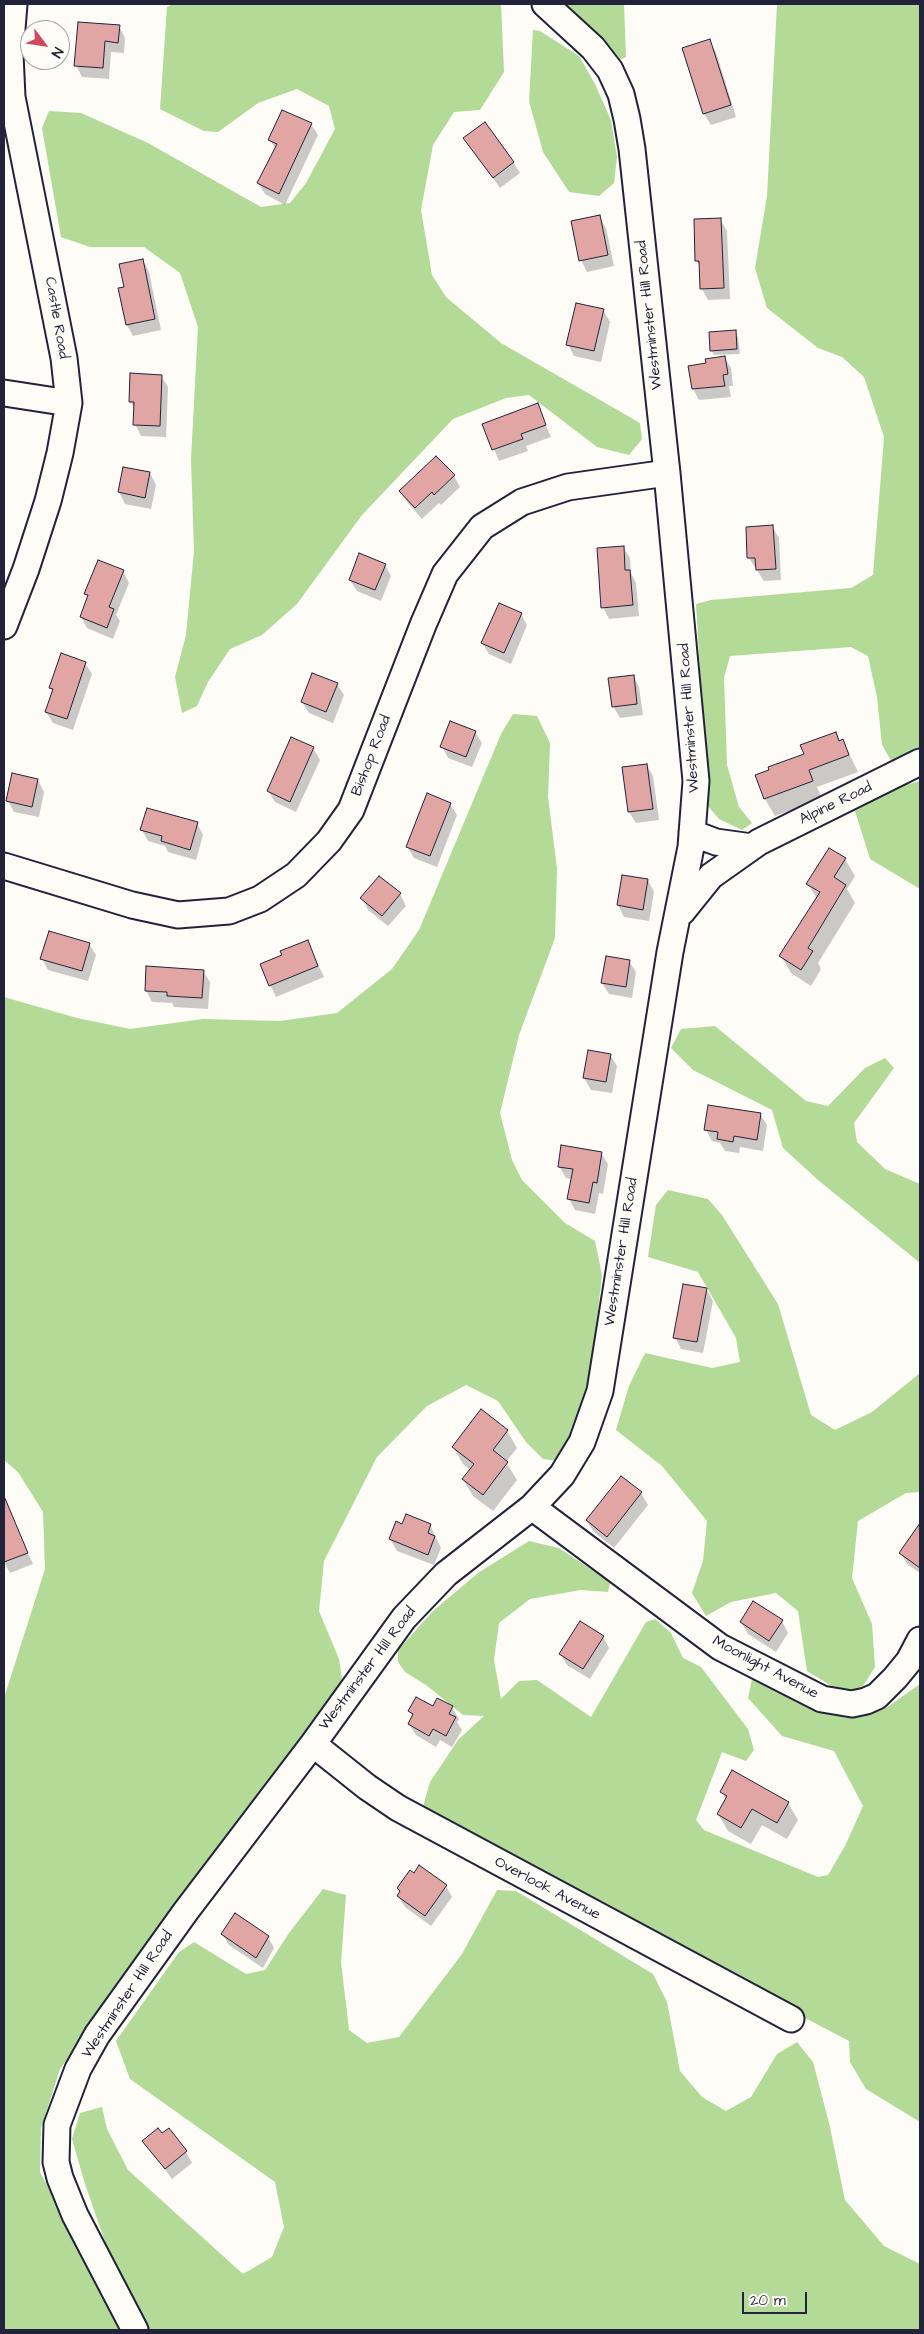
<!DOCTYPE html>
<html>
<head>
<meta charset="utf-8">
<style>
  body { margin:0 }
  #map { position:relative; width:924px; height:2334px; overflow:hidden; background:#fdfcf7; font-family:"Architects Daughter",sans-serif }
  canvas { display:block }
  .frame { position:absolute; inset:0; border:5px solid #22223b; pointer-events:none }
  .north { position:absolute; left:20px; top:20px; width:50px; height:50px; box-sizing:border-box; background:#fdfcf7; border:1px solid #a5a5ac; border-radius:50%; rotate:121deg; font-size:14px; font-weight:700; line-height:20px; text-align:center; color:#22223b }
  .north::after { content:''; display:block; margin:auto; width:18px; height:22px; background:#d1495b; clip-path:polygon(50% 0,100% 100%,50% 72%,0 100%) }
  .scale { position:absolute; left:742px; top:2292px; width:65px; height:22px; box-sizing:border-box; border:2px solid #22223b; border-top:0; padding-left:6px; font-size:15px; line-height:18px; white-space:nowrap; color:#22223b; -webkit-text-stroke:4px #fdfcf7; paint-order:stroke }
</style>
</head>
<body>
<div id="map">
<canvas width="924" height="2334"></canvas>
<div class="frame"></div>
<div class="north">N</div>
<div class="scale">20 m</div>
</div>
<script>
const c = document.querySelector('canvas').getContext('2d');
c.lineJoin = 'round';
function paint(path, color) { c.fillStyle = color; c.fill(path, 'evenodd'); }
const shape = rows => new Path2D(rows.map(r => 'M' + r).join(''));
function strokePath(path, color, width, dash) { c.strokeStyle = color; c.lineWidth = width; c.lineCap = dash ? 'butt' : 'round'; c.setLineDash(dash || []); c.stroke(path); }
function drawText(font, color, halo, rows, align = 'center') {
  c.font = font + ' "Architects Daughter",sans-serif'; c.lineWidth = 5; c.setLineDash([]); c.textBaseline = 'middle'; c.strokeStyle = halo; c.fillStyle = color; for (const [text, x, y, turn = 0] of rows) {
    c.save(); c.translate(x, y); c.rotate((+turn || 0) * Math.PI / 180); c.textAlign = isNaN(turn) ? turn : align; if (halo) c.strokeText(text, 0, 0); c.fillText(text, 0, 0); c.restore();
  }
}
const green = shape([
  [173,4,501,4,504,72,480,110,454,112,433,145,421,210,432,275,446,297,501,343,640,423,642,439,629,455,597,447,529,395,506,398,453,419,362,515,297,604,262,635,230,649,208,682,197,706,182,713,175,677,186,635,194,551,191,459,198,327,180,273,144,247,90,247,61,237,42,128,49,111,81,113,148,143,261,207,290,203,306,183,335,129,329,106,297,89,258,103,218,132,204,131,160,109,167,7],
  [559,4,624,4,626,57,620,60],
  [777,4,920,4,920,752,893,764,882,745,877,697,868,656,851,647,730,656,724,678,727,765,739,807,752,823,742,830,719,819,708,806,696,604,711,600,851,588,873,575,884,437,864,377,842,357,818,348,767,308,755,268,767,196],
  [533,30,540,31,579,56,595,84,611,120,617,157,614,183,599,196,569,192,543,152,529,101],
  [513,714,537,716,550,743,548,797,557,869,555,938,519,1035,500,1113,512,1160,522,1180,565,1223,595,1241,602,1275,590,1382,577,1430,558,1461,543,1459,526,1442,498,1401,466,1385,427,1406,377,1457,324,1561,319,1611,339,1659,342,1680,309,1727,185,1890,60,2069,41,2128,40,2172,125,2330,4,2330,4,1698,45,1569,43,1512,18,1472,4,1460,4,997,77,1018,130,1029,203,1019,280,1021,337,1013,392,969,419,930,501,734],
  [920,781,920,889,870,859,855,811,890,789],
  [715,1026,806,1101,828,1106,865,1068,885,1058,894,1068,854,1123,857,1142,885,1169,920,1184,920,1263,818,1180,783,1148,772,1110,693,1070,671,1048,681,1029],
  [668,1190,708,1199,722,1215,778,1304,811,1415,835,1430,872,1412,920,1373,920,1492,906,1493,858,1521,852,1578,872,1624,875,1667,860,1691,838,1690,807,1671,798,1611,776,1593,731,1602,706,1616,692,1593,703,1561,707,1521,662,1466,616,1430,629,1386,645,1353,712,1368,740,1362,736,1338,698,1272,648,1257,656,1205],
  [529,1541,559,1548,610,1582,608,1592,581,1590,530,1599,499,1623,494,1660,501,1699,519,1681,537,1680,591,1717,646,1622,655,1619,671,1633,683,1658,701,1667,748,1729,754,1750,746,1761,722,1752,696,1820,704,1830,818,1877,828,1875,845,1846,863,1806,834,1751,782,1736,748,1698,752,1679,854,1716,886,1708,920,1684,920,2122,866,2089,850,2062,849,2041,662,1943,422,1810,430,1782,458,1740,484,1716,463,1715,426,1685,405,1672,398,1662,398,1650,433,1611,478,1573],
  [323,1889,346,1895,341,1962,349,2030,367,2043,399,2037,462,1954,497,1890,516,1891,653,1974,667,2002,680,2071,702,2097,726,2111,751,2097,777,2054,797,2042,813,2062,829,2123,845,2200,884,2246,920,2264,920,2330,146,2330,111,2259,85,2184,72,2139,80,2113,102,2107,107,2129,128,2170,243,2274,272,2257,284,2227,275,2182,130,2079,116,2041,179,1952,194,1942,246,1974,265,1970,289,1933]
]);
const shadow = shape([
  [119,26,125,38,124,53,111,52,109,79,82,77,76,65],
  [709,41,716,52,736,117,711,125,704,114],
  [311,124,318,135,285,205,265,194,258,183,276,150,270,140],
  [465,138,513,162,520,173,500,188],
  [599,216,606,228,614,266,587,272,581,260],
  [720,219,727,231,730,299,708,300,702,289,701,268,696,261],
  [143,260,149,272,161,330,133,336,127,325,126,288],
  [603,310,610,322,601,362,574,356,568,344],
  [735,331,738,337,740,354,714,355,711,350],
  [724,357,731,368,733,386,729,386,731,397,699,400,693,389,707,364],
  [161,376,168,387,166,437,141,436,135,424,135,410,130,401],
  [537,405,551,437,526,446,528,451,499,461,484,424],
  [124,468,150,473,156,485,151,509,125,504,119,492],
  [454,476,460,487,441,505,439,503,422,519,407,502,400,491],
  [772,526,779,538,781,580,764,581,749,558],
  [623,547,630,558,631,573,636,583,639,616,609,619,603,607],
  [385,565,391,576,381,601,357,591,350,580],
  [123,571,129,583,116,615,120,621,113,639,87,628,81,617,88,598,86,594],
  [521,614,527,625,511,664,489,654,482,643],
  [85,663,92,674,73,730,53,723,46,712,53,692,50,688],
  [633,676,639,687,643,715,620,718,613,706],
  [337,684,344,695,333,723,309,713,302,702],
  [475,732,482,743,472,767,448,758,442,746],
  [835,733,840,742,843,741,858,772,817,787,822,799,775,816,765,799,757,776,805,755],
  [313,748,320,760,296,812,275,802,268,791],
  [647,765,653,776,659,820,636,823,629,812],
  [38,780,44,792,39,817,14,812,8,801],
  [450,804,457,815,437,867,414,858,407,846],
  [197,823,203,835,196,860,168,852,165,846,148,841,142,830],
  [845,859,855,876,847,889,855,903,818,963,821,969,811,986,791,973,781,956,817,899,808,884],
  [648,880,654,892,649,921,624,917,618,905],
  [400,894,406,906,388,926,368,910,362,898],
  [307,941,324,977,276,997,261,965,284,956],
  [89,944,96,955,88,981,48,970,42,958],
  [629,961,636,972,632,998,609,994,602,983],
  [203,971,210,982,208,1009,174,1007,172,1003,152,1002,146,990],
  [589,1051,610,1055,617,1066,612,1093,591,1090,584,1078],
  [760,1114,767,1125,763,1151,740,1147,739,1153,725,1151,720,1143,712,1141,706,1130],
  [601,1153,608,1164,603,1194,599,1193,595,1214,575,1210,569,1199,572,1179,566,1178,559,1166],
  [706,1289,713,1301,703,1353,681,1349,675,1337],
  [507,1431,517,1448,506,1462,517,1480,493,1511,473,1496,463,1479,470,1470,463,1464,453,1447],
  [641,1493,648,1505,614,1548,594,1532,587,1521],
  [15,1525,33,1564,10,1573,4,1562,4,1527,4,1529],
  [403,1525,430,1525,441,1548,434,1565,397,1551,390,1539],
  [920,1526,920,1573,907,1564,901,1553],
  [782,1621,788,1633,776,1652,748,1634,741,1622],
  [603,1637,609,1648,590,1679,567,1665,561,1654],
  [438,1699,452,1707,459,1719,457,1722,462,1730,452,1747,440,1740,436,1747,416,1735,409,1724,413,1717,410,1711,433,1708],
  [722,1792,788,1803,798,1820,787,1839,762,1825,751,1844,728,1831,718,1814,726,1800],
  [446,1886,452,1897,431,1926,405,1907,398,1896,400,1892,398,1889],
  [222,1934,268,1937,274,1948,263,1968,229,1945],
  [144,2141,186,2152,192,2163,172,2179]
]);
const building = shape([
  [78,22,120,25,118,43,105,41,103,68,74,66,78,22],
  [710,39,731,105,703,114,682,48,710,39],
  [282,110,312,123,279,194,257,183,277,144,268,140,282,110],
  [485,122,514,162,493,178,463,138,485,122],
  [600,215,608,255,579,261,571,221,600,215],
  [721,218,724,288,700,289,699,261,695,261,694,219,721,218],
  [143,259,155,319,126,325,118,288,124,287,119,264,143,259],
  [576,303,604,309,594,351,566,345,576,303],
  [736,330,737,349,710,351,709,332,736,330],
  [725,356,728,374,723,375,725,386,692,389,688,366,706,363,705,359,725,356],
  [130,373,162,375,160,426,133,425,134,402,129,402,130,373],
  [538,403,546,425,521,434,523,439,492,450,482,424,538,403],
  [436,456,455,475,434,495,432,492,415,508,399,491,436,456],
  [123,467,150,472,145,498,118,492,123,467],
  [773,525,776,569,756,570,755,558,747,558,746,527,773,525],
  [624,546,625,570,630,570,633,605,601,608,597,548,624,546],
  [359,553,386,564,375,590,349,580,359,553],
  [98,560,124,570,109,607,114,609,107,628,80,617,88,595,84,594,98,560],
  [499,603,522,613,504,653,481,643,499,603],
  [61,653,86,662,67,719,45,712,53,689,49,688,61,653],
  [312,673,338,683,326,712,301,702,312,673],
  [634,675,637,704,612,707,608,678,634,675],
  [450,721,476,731,466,757,440,747,450,721],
  [836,732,839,741,843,739,849,755,809,770,813,781,764,799,755,775,769,770,768,767,804,754,800,745,836,732],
  [291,737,314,747,290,802,267,791,291,737],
  [647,764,653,809,628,812,622,767,647,764],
  [12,773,38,779,32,807,6,801,12,773],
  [427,793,451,803,430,856,406,847,427,793],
  [147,808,198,822,190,850,161,841,162,836,140,830,147,808],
  [829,848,846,858,834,877,846,885,808,948,813,951,801,970,779,956,820,892,806,884,829,848],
  [622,875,648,879,643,910,617,905,622,875],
  [379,876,401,893,382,916,360,898,379,876],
  [49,931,90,943,82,971,40,959,49,931],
  [308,940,318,966,269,986,260,964,282,955,280,951,308,940],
  [606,956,630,960,626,987,601,983,606,956],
  [146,966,204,970,202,998,167,996,167,992,145,991,146,966],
  [588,1050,611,1054,606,1082,583,1078,588,1050],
  [708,1105,761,1113,757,1140,734,1136,733,1142,717,1139,718,1132,704,1130,708,1105],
  [561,1145,602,1152,597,1183,593,1182,589,1203,567,1199,573,1169,558,1167,561,1145],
  [683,1284,707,1288,697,1342,673,1338,683,1284],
  [481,1409,508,1430,493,1450,508,1462,483,1495,462,1479,474,1464,452,1447,481,1409],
  [621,1476,642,1492,607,1537,586,1520,621,1476],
  [4,1496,28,1553,4,1562,4,1496],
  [406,1514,431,1524,428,1533,435,1536,428,1555,389,1539,396,1521,402,1524,406,1514],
  [920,1523,920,1568,899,1553,920,1523],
  [753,1601,783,1620,769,1641,740,1622,753,1601],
  [580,1621,604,1636,583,1669,559,1654,580,1621],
  [416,1697,433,1706,437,1698,453,1706,449,1714,456,1717,446,1736,433,1729,429,1736,408,1724,413,1714,408,1711,416,1697],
  [732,1770,789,1802,777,1823,752,1809,741,1828,717,1814,727,1796,720,1792,732,1770],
  [419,1865,447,1885,425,1916,397,1896,400,1891,397,1888,410,1870,414,1873,419,1865],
  [235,1913,269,1936,256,1958,221,1934,235,1913],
  [158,2128,162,2133,169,2128,187,2151,165,2169,142,2141,158,2128]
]);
const minor = shape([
  [4,393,69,403],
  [4,626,26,569,48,501,60,453,69,403,64,358,12,97,10,54,14,4],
  [692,833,716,842,752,847],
  [4,866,132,905,178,915,229,911,260,899,296,875,329,841,351,810,423,625,445,574,482,527,522,502,568,487,667,473],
  [682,912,711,876,759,842,920,762],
  [532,1507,720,1647,822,1699,852,1704,866,1701,877,1696,895,1678,909,1661,920,1640],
  [313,1744,367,1787,398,1808,791,2019],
  [135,2330,75,2215,60,2178,56,2162,57,2125,78,2069,97,2035,186,1911,313,1744,404,1618,446,1574,532,1507,562,1475,582,1442,600,1391,670,952,691,847,696,781,667,473,632,149,627,119,621,94,610,70,593,48,545,4]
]);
const streetNames = [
  ["Westminster Hill Road",650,315,-96],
  ["Castle Road",56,318,80],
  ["Westminster Hill Road",690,718,-94],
  ["Bishop Road",372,756,-69],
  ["Alpine Road",836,804,-26],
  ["Westminster Hill Road",622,1252,-81],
  ["Moonlight Avenue",765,1668,28],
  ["Westminster Hill Road",368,1669,-53],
  ["Overlook Avenue",547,1889,28],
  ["Westminster Hill Road",128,1995,-56]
];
paint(green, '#b3da97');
paint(shadow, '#0003');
paint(building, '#e1a6a4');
strokePath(building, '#22223b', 1);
strokePath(minor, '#22223b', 29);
strokePath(minor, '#fdfcf7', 25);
drawText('15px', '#22223b', '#fdfcf7', streetNames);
</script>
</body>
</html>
